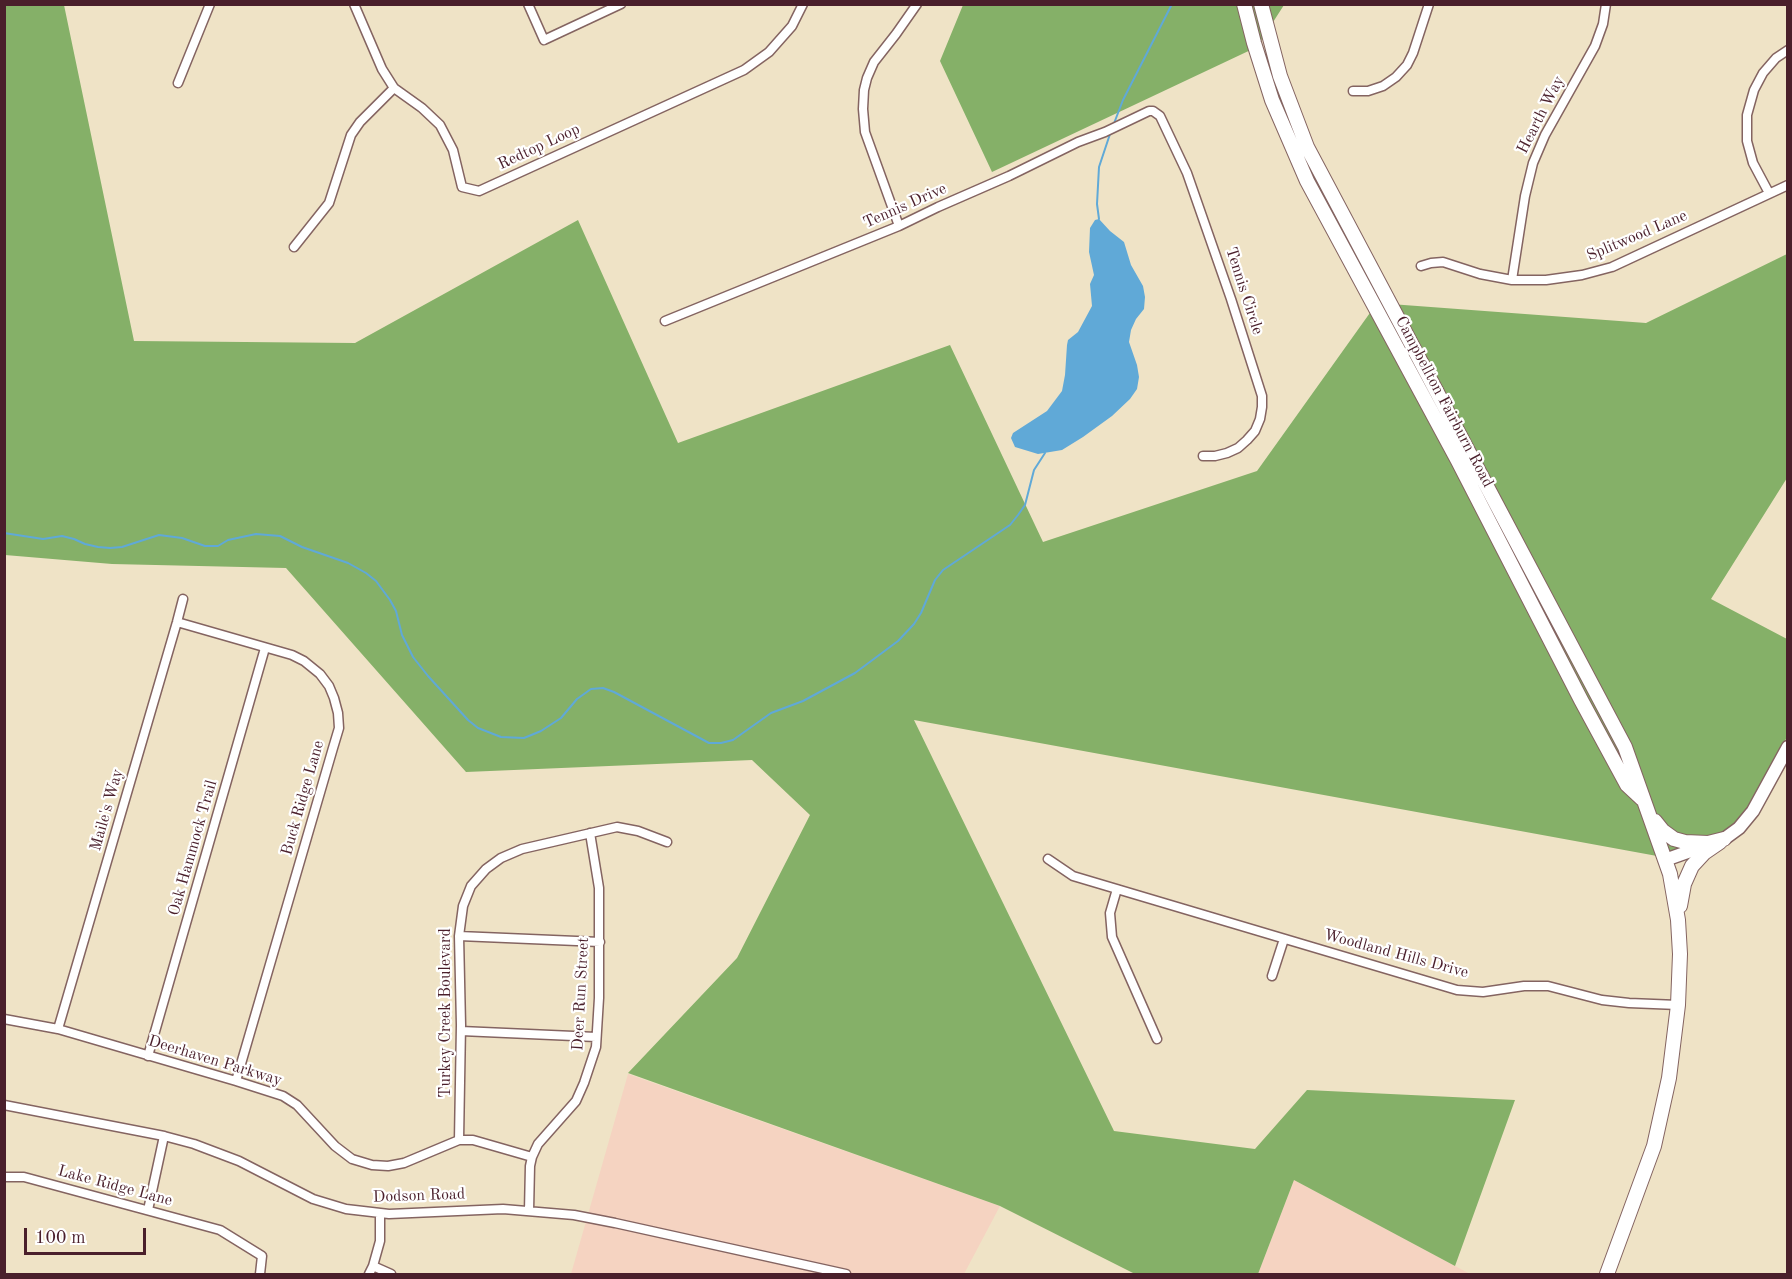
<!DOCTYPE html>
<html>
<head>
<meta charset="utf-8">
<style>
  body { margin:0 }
  #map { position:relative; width:1792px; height:1279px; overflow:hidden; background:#efe3c6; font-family:"Old Standard TT",serif }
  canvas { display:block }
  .frame { position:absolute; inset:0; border:6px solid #4a1f2b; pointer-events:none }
  .scale { position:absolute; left:24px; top:1228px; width:122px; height:27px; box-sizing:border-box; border:3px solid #4a1f2b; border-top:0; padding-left:8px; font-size:18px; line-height:21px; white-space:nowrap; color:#4a1f2b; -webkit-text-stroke:4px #fff; paint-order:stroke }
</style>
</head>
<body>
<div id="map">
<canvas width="1792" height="1279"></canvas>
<div class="frame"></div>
<div class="scale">100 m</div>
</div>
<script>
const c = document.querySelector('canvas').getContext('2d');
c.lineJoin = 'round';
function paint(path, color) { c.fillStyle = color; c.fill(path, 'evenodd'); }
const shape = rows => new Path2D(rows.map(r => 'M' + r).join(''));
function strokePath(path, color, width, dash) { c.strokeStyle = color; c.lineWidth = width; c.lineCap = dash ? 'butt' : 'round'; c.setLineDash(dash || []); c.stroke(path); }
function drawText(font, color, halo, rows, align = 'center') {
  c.font = font + ' "Old Standard TT",serif'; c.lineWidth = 4.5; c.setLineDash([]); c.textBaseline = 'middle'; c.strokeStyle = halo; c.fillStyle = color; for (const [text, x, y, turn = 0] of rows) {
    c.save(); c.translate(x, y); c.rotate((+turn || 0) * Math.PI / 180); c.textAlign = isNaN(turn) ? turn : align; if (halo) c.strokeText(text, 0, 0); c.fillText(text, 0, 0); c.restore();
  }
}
const built = shape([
  [628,1074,1000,1206,964,1274,571,1274],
  [1294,1180,1455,1266,1470,1274,1258,1274]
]);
const forest = shape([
  [4,5,64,5,134,341,355,343,578,220,678,443,950,345,1043,542,1257,471,1377,303,1646,323,1787,254,1787,478,1711,599,1787,639,1787,737,1744,816,1715,840,1657,856,914,720,1114,1131,1255,1149,1307,1090,1515,1100,1455,1266,1294,1180,1258,1274,1135,1274,1000,1206,628,1073,737,958,810,815,752,760,466,772,286,568,112,564,5,555],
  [963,5,1284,5,1257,47,992,172,940,61]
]);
const water = shape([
  [1099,219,1110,231,1124,242,1131,265,1143,286,1145,297,1144,309,1136,319,1131,330,1129,342,1137,365,1139,377,1137,389,1130,399,1112,416,1083,437,1062,450,1038,454,1015,447,1011,438,1013,433,1047,411,1062,391,1065,375,1067,345,1068,340,1078,332,1092,306,1090,284,1094,275,1089,252,1090,228,1095,220]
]);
const stream = shape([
  [1113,126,1123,100,1172,4],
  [1099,219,1097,204,1099,167,1111,131],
  [4,533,43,539,62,536,74,539,85,544,98,547,110,548,122,547,159,535,182,538,205,546,218,546,228,540,256,534,280,536,302,547,348,563,366,573,376,581,390,600,396,611,402,635,413,657,428,676,468,720,478,728,501,737,524,738,541,731,561,718,577,699,591,689,603,688,614,692,709,743,721,743,733,740,771,713,803,701,855,673,898,641,914,624,921,613,935,580,943,570,1010,525,1018,515,1025,505,1034,470,1045,453]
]);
const minor = shape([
  [354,4,382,69,394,88,422,108,440,125,453,150,462,187,479,191,744,70,769,52,792,26,803,4],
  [528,4,544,40,621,4],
  [178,83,210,4],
  [1353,91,1368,91,1383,86,1396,77,1407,65,1413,53,1429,4],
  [1769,193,1753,163,1747,141,1747,115,1754,90,1763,73,1776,58,1788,50],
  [899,226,865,132,863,109,864,90,867,78,874,62,896,34,917,4],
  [294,247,329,203,351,135,360,122,394,88],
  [1421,266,1431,263,1443,262,1480,274,1512,280,1546,280,1582,275,1612,267,1788,185],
  [1512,280,1525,196,1533,163,1545,135,1595,46,1603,24,1606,4],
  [665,321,899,226,938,207,1009,176,1078,142,1105,132,1149,111,1153,111,1160,116,1187,173,1231,299,1262,396,1262,407,1260,419,1255,431,1247,440,1238,448,1227,453,1215,456,1203,456],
  [177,622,292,655,304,661,320,674,329,686,334,698,338,713,339,728,333,748,236,1081],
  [1048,859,1073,876,1457,990,1483,992,1524,986,1548,986,1602,1000,1629,1003,1678,1005],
  [1117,889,1110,913,1112,937,1157,1039],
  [459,936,600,942],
  [1272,976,1284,939],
  [4,1019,58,1029,236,1081,283,1096,297,1105,335,1146,352,1159,372,1165,388,1166,404,1163,459,1140,473,1140,532,1157],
  [58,1029,177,622,183,599],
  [461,1031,596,1037],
  [148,1056,265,648],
  [4,1105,164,1136,194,1144,239,1161,313,1199,346,1209,389,1214,503,1209,574,1215,615,1223,846,1274],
  [459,1140,461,1025,459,936,463,906,471,886,486,869,501,858,522,849,617,827,638,831,667,842],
  [4,1177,24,1177,220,1230,262,1256,260,1274],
  [148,1210,164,1136],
  [529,1211,530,1166,532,1157,538,1144,576,1101,584,1083,596,1047,599,998,599,888,590,833],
  [373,1266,391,1274],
  [369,1274,373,1266,380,1241,380,1213]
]);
const secondary = shape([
  [1665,860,1724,839,1739,828,1753,811,1788,747]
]);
const primary = shape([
  [1244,4,1254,43,1272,100,1307,181,1458,461,1581,700,1627,785,1642,799],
  [1261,4,1280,76,1307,147,1625,747,1670,874,1678,920,1680,954,1678,1005,1669,1078,1654,1146,1607,1274],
  [1655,821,1663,831,1674,839,1685,842,1708,843,1724,839],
  [1680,906,1684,884,1692,866,1704,853,1720,842]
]);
const streetNames = [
  ["Hearth Way",1541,115,-63],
  ["Redtop Loop",539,147,-25],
  ["Tennis Drive",905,206,-24],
  ["Splitwood Lane",1637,236,-23],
  ["Tennis Circle",1244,291,72],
  ["Campbellton Fairburn Road",1444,402,62],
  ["Buck Ridge Lane",303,798,-74],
  ["Maile's Way",107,810,-74],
  ["Oak Hammock Trail",193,848,-74],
  ["Woodland Hills Drive",1396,954,15],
  ["Deer Run Street",581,994,-87],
  ["Turkey Creek Boulevard",446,1013,-90],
  ["Deerhaven Parkway",215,1061,17],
  ["Lake Ridge Lane",115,1186,15],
  ["Dodson Road",419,1196,-2]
];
paint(built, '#f5d3c1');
paint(forest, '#85b068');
paint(water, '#60a9d7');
strokePath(stream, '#60a9d7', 2);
strokePath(minor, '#846461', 11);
strokePath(secondary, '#846461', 15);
strokePath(primary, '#846461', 16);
strokePath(minor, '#fff', 8);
strokePath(secondary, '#fff', 12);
strokePath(primary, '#fff', 14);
drawText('16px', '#4a1f2b', '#fff', streetNames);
</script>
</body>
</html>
